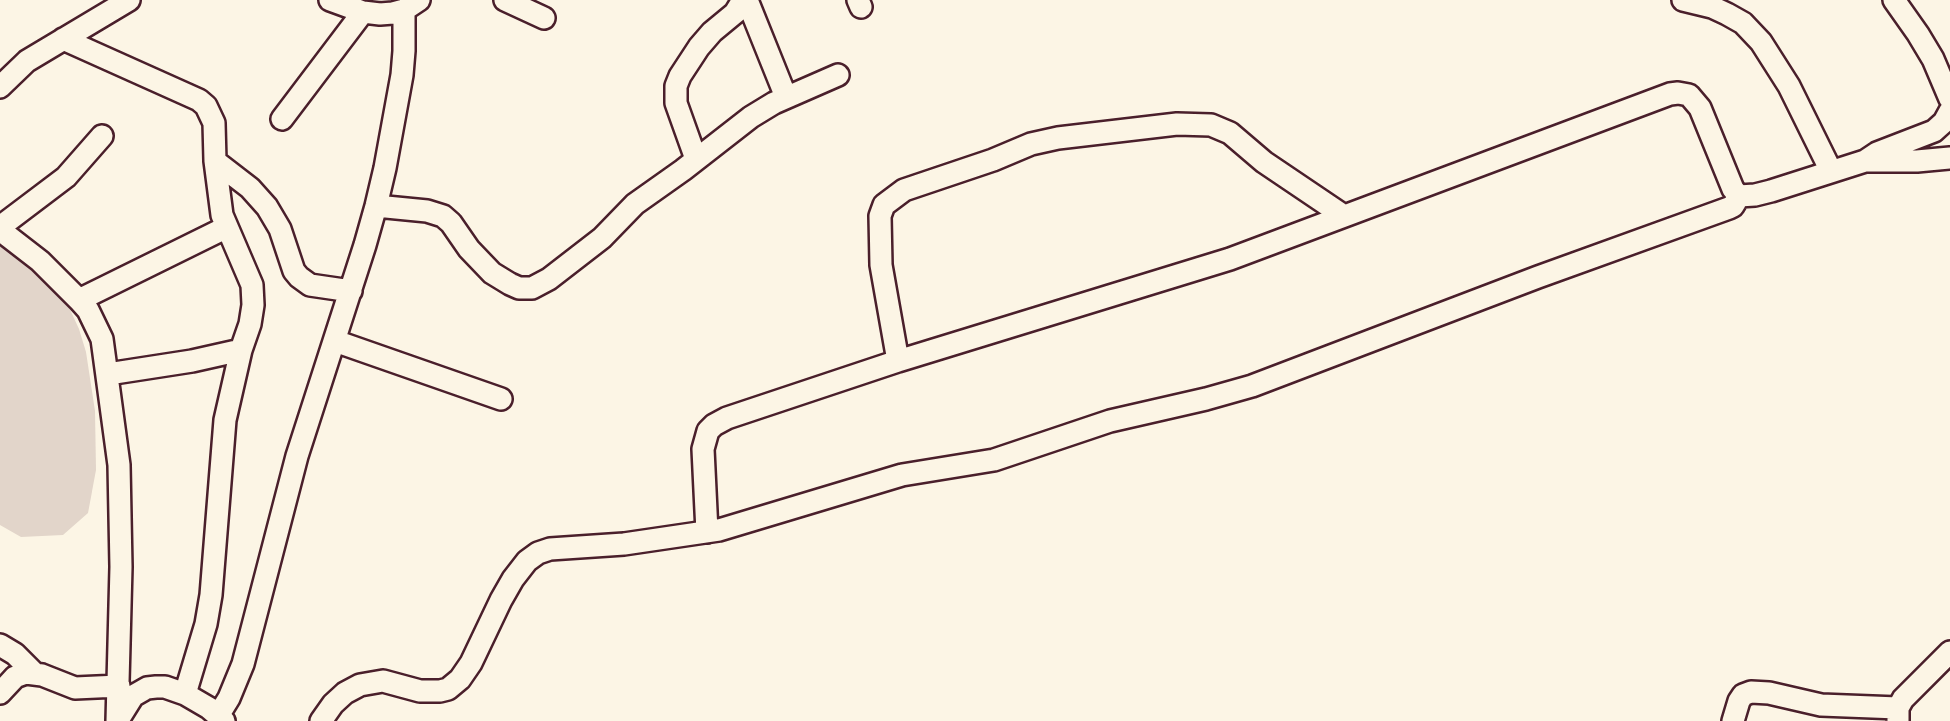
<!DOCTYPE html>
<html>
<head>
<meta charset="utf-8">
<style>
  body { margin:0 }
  canvas { display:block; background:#fcf5e5 }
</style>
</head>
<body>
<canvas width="1950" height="721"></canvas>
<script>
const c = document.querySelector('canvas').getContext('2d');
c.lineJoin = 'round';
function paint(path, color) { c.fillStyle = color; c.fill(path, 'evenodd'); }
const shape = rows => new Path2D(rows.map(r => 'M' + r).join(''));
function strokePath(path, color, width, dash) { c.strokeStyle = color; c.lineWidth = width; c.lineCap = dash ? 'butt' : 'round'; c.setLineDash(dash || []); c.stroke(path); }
const green = shape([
  [0,236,67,303,79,329,86,352,95,411,96,470,88,513,63,535,21,537,0,525]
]);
const minor = shape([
  [330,0,363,12,380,14,393,13,404,10,419,0],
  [505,0,544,18],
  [747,0,786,97],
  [858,0,861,7],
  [1683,0,1712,7,1727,14,1743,23,1761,42,1789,86,1831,171],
  [1894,0,1918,34,1933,59,1950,99],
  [63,39,199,100,206,106,214,123,215,161,222,215,252,285,253,305,250,324,241,350,225,420,211,595,206,624,185,694],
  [0,87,27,61,129,0],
  [282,119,363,12],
  [696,159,676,103,676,86,680,76,699,47,712,32,735,13,743,0],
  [215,161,250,188,267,207,280,229,294,271,299,277,310,285,351,291],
  [1869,161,1917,161,1950,158],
  [376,206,427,211,443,216,451,223,469,249,492,273,510,284,519,288,532,288,549,279,602,238,635,204,683,170,751,117,774,103,838,75],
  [0,227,66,177,102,136],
  [0,230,40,261,79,300,88,310,102,339,119,465,121,567,117,721],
  [79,300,227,227],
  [335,341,501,399],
  [898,361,881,265,880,216,884,205,904,190,993,160,1031,144,1058,138,1177,124,1211,125,1230,133,1264,162,1344,216],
  [108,374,192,361,241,350],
  [707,532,703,449,708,431,714,425,727,418,898,361,1230,259,1670,94,1678,93,1689,95,1700,108,1733,189,1739,196,1755,195,1771,191,1865,161,1877,153,1934,131,1944,122,1950,111],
  [0,645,15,654,34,673],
  [0,693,15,677,26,673,42,675,75,688,119,686],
  [218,716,229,698,243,664,297,456,365,245,376,206,385,168,402,75,404,51,404,10],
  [118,720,133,696,147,688,156,687,165,687,185,694,209,708,224,721],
  [321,721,333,704,345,693,360,685,383,681,420,691,440,691,448,689,460,679,471,663,501,600,513,579,527,561,538,553,550,549,624,544,719,530,902,475,994,460,1110,421,1206,399,1252,386,1538,277,1729,208,1733,206,1739,196],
  [1733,721,1739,701,1743,695,1751,692,1769,693,1821,705,1898,708],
  [1898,721,1898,708,1903,699,1950,652]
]);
paint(green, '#e2d5ca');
strokePath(minor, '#4a1f2b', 26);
strokePath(minor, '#fcf5e5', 21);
</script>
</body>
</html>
